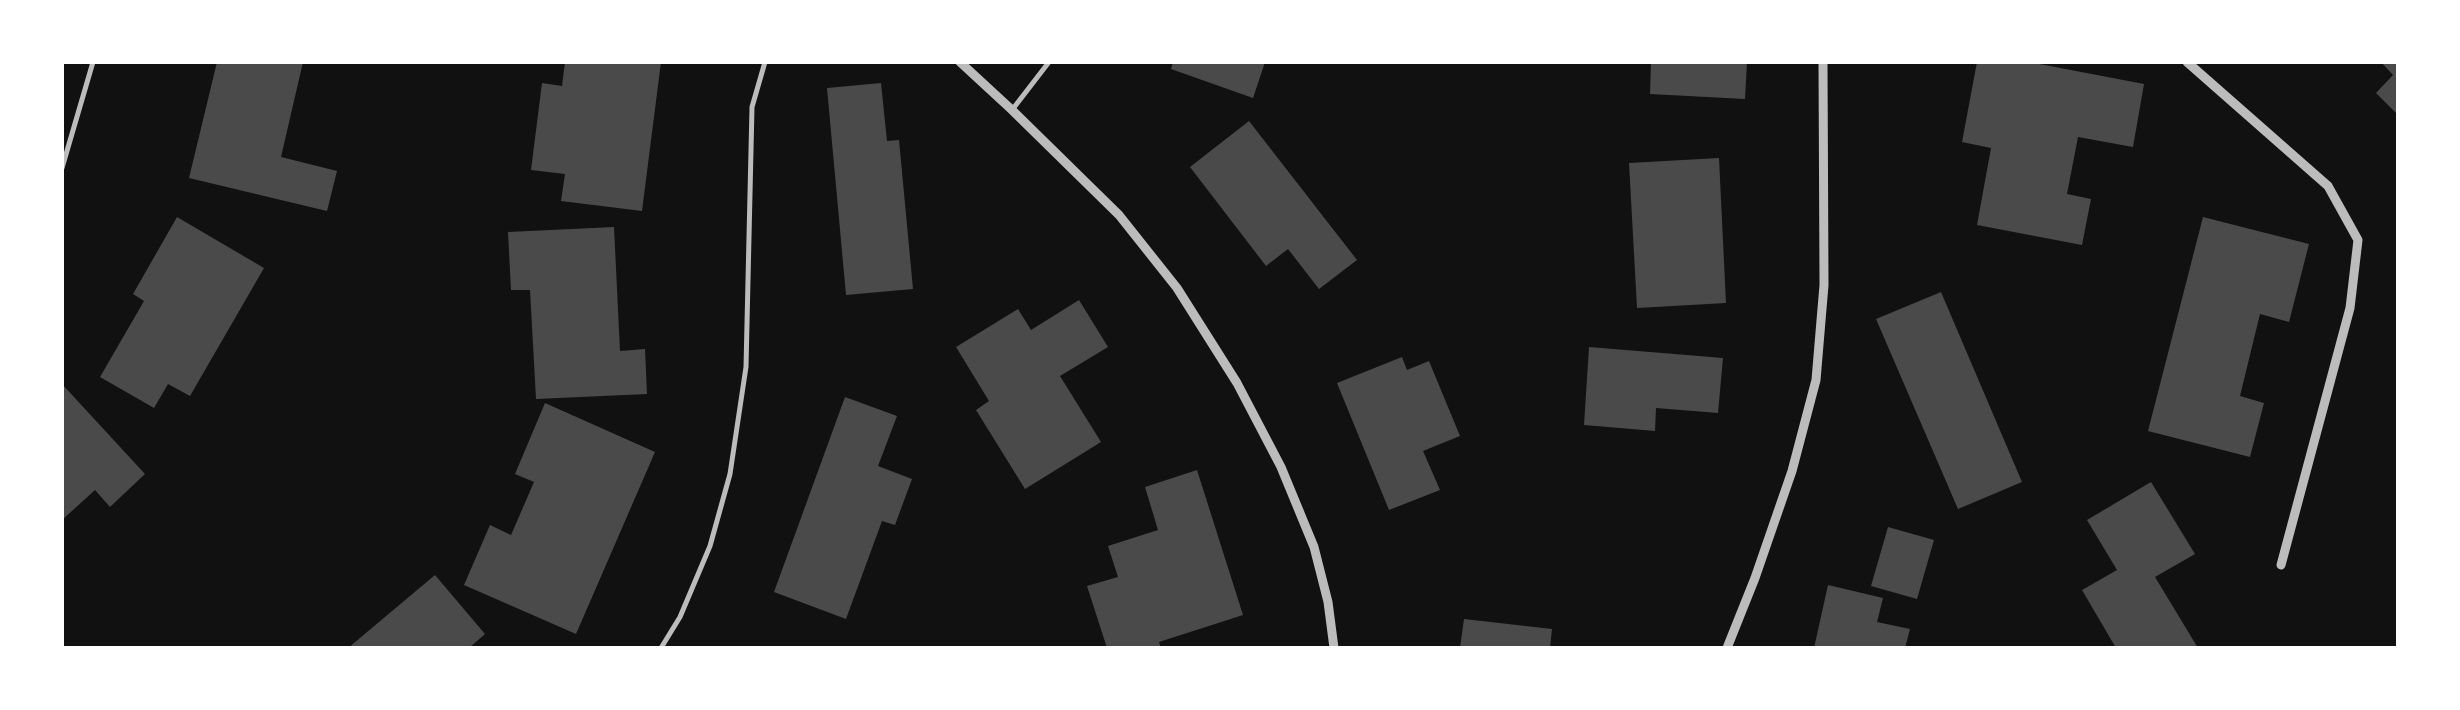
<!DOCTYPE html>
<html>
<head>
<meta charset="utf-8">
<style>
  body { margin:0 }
  #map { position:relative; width:2460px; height:710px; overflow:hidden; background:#111; font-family:Montserrat,sans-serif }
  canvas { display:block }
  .frame { position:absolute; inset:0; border:64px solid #fff; pointer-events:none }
</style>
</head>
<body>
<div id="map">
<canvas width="2460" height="710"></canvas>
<div class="frame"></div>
</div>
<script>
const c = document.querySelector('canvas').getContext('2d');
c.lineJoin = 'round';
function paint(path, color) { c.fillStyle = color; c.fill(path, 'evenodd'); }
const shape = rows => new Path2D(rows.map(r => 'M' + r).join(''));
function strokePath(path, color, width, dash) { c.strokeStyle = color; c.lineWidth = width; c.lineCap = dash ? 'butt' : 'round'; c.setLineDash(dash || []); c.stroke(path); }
const building = shape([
  [217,62,303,62,281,157,337,171,327,211,189,178],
  [565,62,661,62,642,211,561,201,565,174,531,170,542,83,562,86],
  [1173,62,1265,62,1253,98,1171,69],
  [1651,62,1747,62,1745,99,1650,94],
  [1977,62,2029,62,2144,84,2133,147,2078,137,2067,194,2091,199,2082,245,1977,225,1991,148,1962,142],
  [2381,62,2398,62,2398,115,2376,93,2393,75],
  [881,83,887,141,899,140,913,289,846,295,827,88],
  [1249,121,1357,260,1319,289,1288,249,1266,266,1190,167],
  [1719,158,1726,303,1637,308,1629,163],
  [177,217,264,268,190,396,168,384,154,408,100,377,144,301,133,294],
  [2203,217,2309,244,2289,322,2260,314,2240,396,2264,403,2250,457,2148,431],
  [614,227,620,351,645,349,647,394,536,399,530,290,511,290,508,232],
  [1941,292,2022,482,1958,509,1876,319],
  [1079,300,1108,347,1060,376,1101,442,1025,489,976,410,989,401,956,347,1018,309,1031,330],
  [1589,347,1723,358,1718,413,1656,408,1655,431,1584,425],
  [1402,357,1407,370,1429,361,1460,436,1423,451,1440,490,1389,510,1337,383],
  [62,384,145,474,110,507,95,490,62,520],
  [845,397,897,416,878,466,912,479,895,525,882,521,846,619,774,592],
  [545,403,655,452,576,634,464,585,490,525,511,535,534,482,515,474],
  [1197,470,1243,615,1159,642,1161,648,1107,648,1087,586,1118,577,1108,546,1158,530,1145,487],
  [2151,482,2195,554,2155,577,2198,648,2116,648,2082,590,2117,570,2087,520],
  [1888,527,1934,540,1917,599,1871,586],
  [435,575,485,634,469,648,348,648],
  [1828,585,1883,598,1877,622,1910,629,1905,648,1814,648],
  [1464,619,1552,629,1550,648,1460,648]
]);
const minor = shape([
  [1012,110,1049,62],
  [62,168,93,62],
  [661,648,680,617,710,546,730,474,746,367,752,107,765,62]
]);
const tertiary = shape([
  [960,62,1012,110,1119,215,1177,288,1237,383,1281,467,1314,547,1328,602,1334,648],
  [2187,62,2328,186,2358,240,2350,308,2281,565],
  [1727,648,1755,578,1792,471,1816,380,1824,285,1823,62]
]);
paint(building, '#4a4a4a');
strokePath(minor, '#bcbcbc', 5);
strokePath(tertiary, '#bcbcbc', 9);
</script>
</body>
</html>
